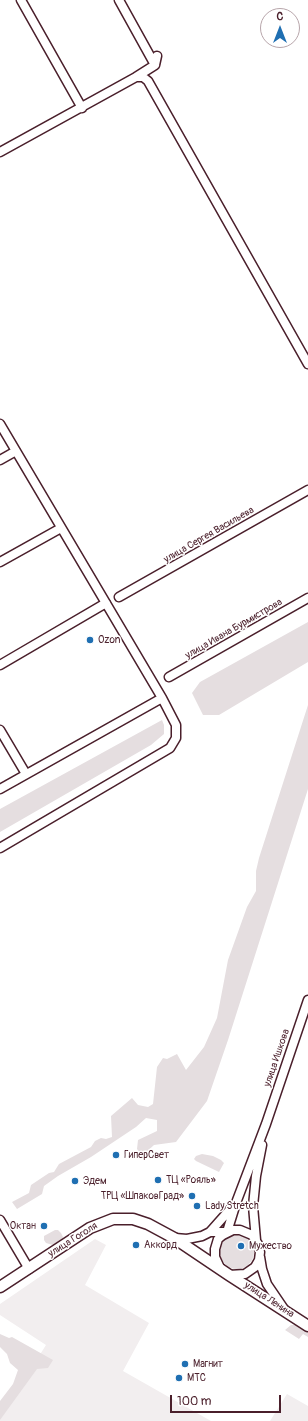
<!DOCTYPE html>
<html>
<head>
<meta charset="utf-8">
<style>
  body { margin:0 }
  #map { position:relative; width:308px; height:1421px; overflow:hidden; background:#fff; font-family:Pangolin,sans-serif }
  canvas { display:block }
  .north { position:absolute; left:260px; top:8px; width:40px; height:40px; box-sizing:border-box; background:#fff; border:1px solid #b7a5aa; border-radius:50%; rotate:0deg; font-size:11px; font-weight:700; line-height:16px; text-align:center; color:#4a1f2b }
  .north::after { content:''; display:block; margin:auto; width:14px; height:18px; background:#1f6fb2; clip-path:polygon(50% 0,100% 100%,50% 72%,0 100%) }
  .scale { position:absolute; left:170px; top:1395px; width:111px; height:18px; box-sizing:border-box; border:2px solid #4a1f2b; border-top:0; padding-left:5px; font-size:12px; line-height:14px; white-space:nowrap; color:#4a1f2b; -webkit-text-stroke:3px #fff; paint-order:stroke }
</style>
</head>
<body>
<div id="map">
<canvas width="308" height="1421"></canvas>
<div class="north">С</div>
<div class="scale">100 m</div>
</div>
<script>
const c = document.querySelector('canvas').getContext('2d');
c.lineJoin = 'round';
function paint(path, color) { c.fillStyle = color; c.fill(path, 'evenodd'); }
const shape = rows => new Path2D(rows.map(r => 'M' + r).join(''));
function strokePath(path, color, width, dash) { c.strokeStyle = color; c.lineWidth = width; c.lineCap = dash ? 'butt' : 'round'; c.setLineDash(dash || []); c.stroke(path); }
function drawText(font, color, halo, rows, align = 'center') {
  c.font = font + ' Pangolin,sans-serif'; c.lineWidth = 3; c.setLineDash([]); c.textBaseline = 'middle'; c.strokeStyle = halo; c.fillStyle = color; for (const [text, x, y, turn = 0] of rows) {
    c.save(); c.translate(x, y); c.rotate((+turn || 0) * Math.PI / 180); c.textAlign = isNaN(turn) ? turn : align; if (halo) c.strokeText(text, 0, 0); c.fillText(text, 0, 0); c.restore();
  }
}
const built = shape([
  [95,1239,106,1245,85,1285,149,1323,123,1371,211,1421,0,1421,0,1418,46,1345,0,1315,0,1304],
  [287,1394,308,1406,308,1421,270,1421]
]);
const green = shape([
  [308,622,308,662,219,715,203,715,192,693,200,682],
  [308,705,308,789,228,1040,207,1101,176,1142,154,1145,142,1156,137,1149,138,1140,157,1131,157,1120,146,1118,136,1127,91,1157,58,1176,44,1186,42,1194,17,1209,12,1202,29,1193,31,1185,49,1173,54,1172,59,1164,91,1147,95,1141,101,1138,106,1139,112,1137,111,1116,132,1098,138,1105,148,1107,153,1104,157,1067,163,1058,167,1059,177,1054,186,1070,204,1047,217,1018,228,960,247,907,256,891,256,871,259,858],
  [162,720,164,725,164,734,151,745,0,832,0,809],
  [202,1154,213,1156,221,1160,224,1163,219,1172,196,1161,194,1159,196,1156],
  [55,1230,58,1230,61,1233,63,1237,62,1240,53,1245,46,1243,44,1240,44,1236],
  '220 1252a17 17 0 1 1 34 0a17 17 0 1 1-34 0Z',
  [291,1325,295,1325,308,1332,308,1337,303,1334,299,1339,285,1330],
  [0,1334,9,1338,12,1337,53,1360,48,1368,37,1369,0,1420,0,1401,13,1384,18,1370,10,1363,7,1354,0,1347]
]);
const minor = shape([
  [21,0,82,108],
  [119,0,155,65],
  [136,77,155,65,157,56],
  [0,152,136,77,143,77,148,81,308,364],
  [0,424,162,698,176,725,176,738,170,748,0,848],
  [0,460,16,451],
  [0,562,61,528],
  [119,597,308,490],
  [0,665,106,603],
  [169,677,308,598],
  [0,730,26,774],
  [0,789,162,698],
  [0,1220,29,1269],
  [210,1232,227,1232,236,1203,266,1124,308,1000],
  [175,1238,187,1239,202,1236,210,1232,234,1205],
  [256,1240,253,1206,256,1176,262,1145],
  [260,1257,262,1269,267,1284,284,1309],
  [220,1268,215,1257,215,1249,218,1239,223,1235,233,1230,240,1230,252,1235,258,1244,260,1252,259,1260,255,1267,245,1274,229,1275]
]);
const major = shape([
  [0,1287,90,1228,113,1219,133,1219,148,1224,174,1238,229,1275,308,1326]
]);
const markers = [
  [90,640,4,"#1f6fb2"],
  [116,1155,4,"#1f6fb2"],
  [158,1180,4,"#1f6fb2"],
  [75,1181,4,"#1f6fb2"],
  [192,1196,4,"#1f6fb2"],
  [197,1206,4,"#1f6fb2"],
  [44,1226,4,"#1f6fb2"],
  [136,1245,4,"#1f6fb2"],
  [241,1246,4,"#1f6fb2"],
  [185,1364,4,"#1f6fb2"],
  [179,1378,4,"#1f6fb2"]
];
const streetNames = [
  ["улица Сергея Васильева",209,535,-30],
  ["улица Ивана Бурмистрова",234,629,-30],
  ["улица Ишкова",277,1058,-71],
  ["улица Гоголя",73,1240,-32],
  ["улица Ленина",269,1300,33]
];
const poiNames = [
  ["Ozon",98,640],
  ["ГиперСвет",124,1155],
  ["ТЦ «Рояль»",166,1180],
  ["Эдем",83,1181],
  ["ТРЦ «ШпаковГрад»",184,1196,"right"],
  ["Lady Stretch",205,1206],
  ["Октан",36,1226,"right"],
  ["Аккорд",144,1245],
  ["Мужество",249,1246],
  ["Магнит",193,1364],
  ["МТС",187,1378]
];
paint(built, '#f2eeef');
paint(green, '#e5dee0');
strokePath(minor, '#4a1f2b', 11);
strokePath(major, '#4a1f2b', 13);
strokePath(minor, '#fff', 8);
strokePath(major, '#fff', 10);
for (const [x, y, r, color] of markers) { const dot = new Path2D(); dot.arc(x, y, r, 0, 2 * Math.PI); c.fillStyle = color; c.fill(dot); strokePath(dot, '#fff', 1.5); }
drawText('10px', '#4a1f2b', '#fff', streetNames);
drawText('10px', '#4a1f2b', '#fff', poiNames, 'left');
</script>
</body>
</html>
